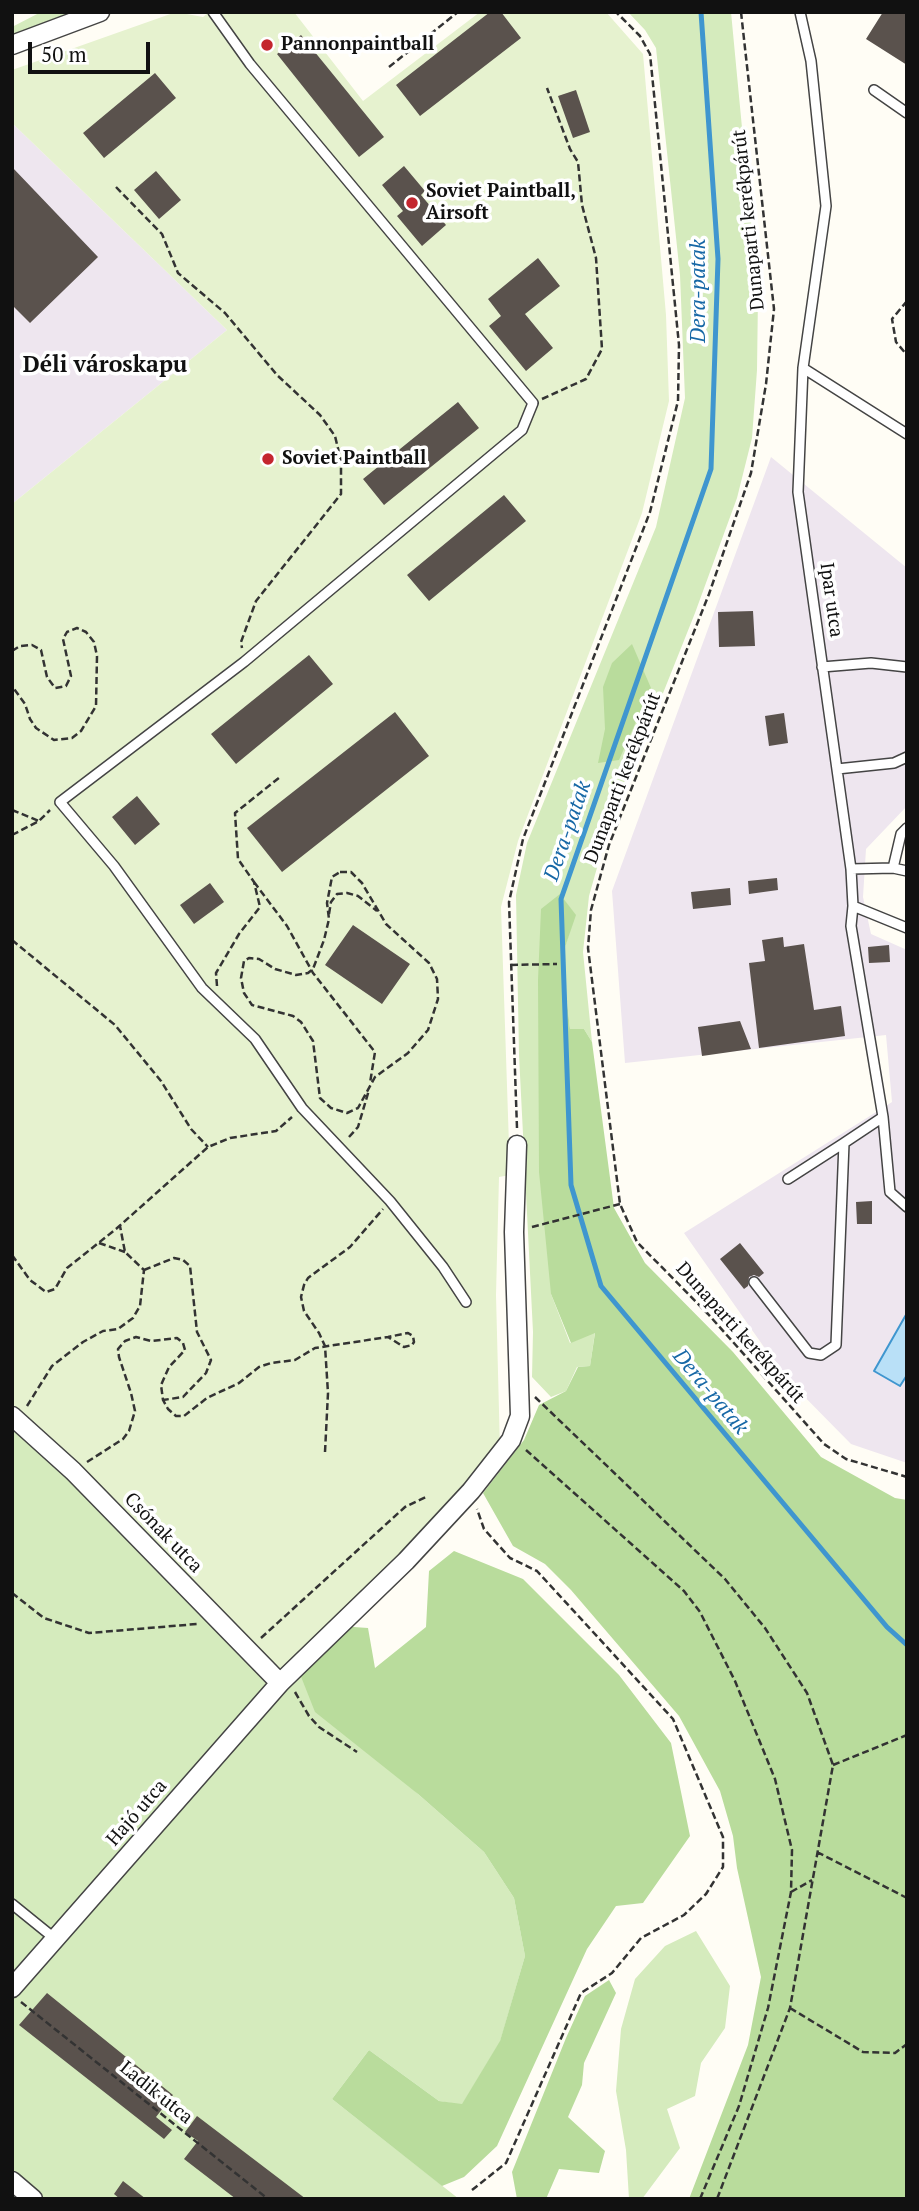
<!DOCTYPE html>
<html>
<head>
<meta charset="utf-8">
<style>
  body { margin:0 }
  #map { position:relative; width:919px; height:2211px; overflow:hidden; background:#fffdf5; font-family:"PT Serif",serif }
  canvas { display:block }
  .frame { position:absolute; inset:0; border:14px solid #111; pointer-events:none }
  .scale { position:absolute; left:28px; top:42px; width:122px; height:32px; box-sizing:border-box; border:4px solid #111; border-top:0; padding-left:9px; font-size:21px; line-height:24px; white-space:nowrap; color:#111; -webkit-text-stroke:5px #fff; paint-order:stroke }
</style>
</head>
<body>
<div id="map">
<canvas width="919" height="2211"></canvas>
<div class="frame"></div>
<div class="scale">50 m</div>
</div>
<script>
const c = document.querySelector('canvas').getContext('2d');
c.lineJoin = 'round';
function paint(path, color) { c.fillStyle = color; c.fill(path, 'evenodd'); }
const shape = rows => new Path2D(rows.map(r => 'M' + r).join(''));
function strokePath(path, color, width, dash) { c.strokeStyle = color; c.lineWidth = width; c.lineCap = dash ? 'butt' : 'round'; c.setLineDash(dash || []); c.stroke(path); }
function drawText(font, color, halo, rows, align = 'center') {
  c.font = font + ' "PT Serif",serif'; c.lineWidth = 7; c.setLineDash([]); c.textBaseline = 'middle'; c.strokeStyle = halo; c.fillStyle = color; for (const [text, x, y, turn = 0] of rows) {
    c.save(); c.translate(x, y); c.rotate((+turn || 0) * Math.PI / 180); c.textAlign = isNaN(turn) ? turn : align; if (halo) c.strokeText(text, 0, 0); c.fillText(text, 0, 0); c.restore();
  }
}
const industrial = shape([
  [12,123,227,330,12,504],
  [771,457,907,568,907,806,866,849,863,897,871,934,907,950,907,1463,851,1444,785,1377,684,1233,892,1102,886,1035,625,1063,612,891]
]);
const green = shape([
  [41,12,81,12,12,41,12,27],
  [628,12,731,12,758,296,757,370,752,438,737,498,695,613,606,836,589,896,583,952,592,1042,584,1029,570,1029,562,956,575,915,560,894,551,1294,570,1343,595,1332,590,1366,577,1367,566,1391,551,1397,532,1377,533,1332,519,1055,516,895,527,843,656,527,685,398,680,275,656,48,645,30],
  [12,1420,298,1669,418,1794,484,1852,514,1898,525,1956,500,2042,462,2105,439,2101,369,2050,332,2099,459,2199,12,2199],
  [696,1931,730,1986,725,2028,701,2063,695,2096,667,2109,680,2148,642,2199,629,2199,626,2150,616,2091,621,2029,635,1979,665,1946]
]);
const forest = shape([
  [632,644,651,688,619,760,598,763,605,729,603,687,612,663],
  [560,894,576,915,562,956,570,1029,584,1029,592,1042,614,1208,645,1263,733,1352,821,1457,895,1498,907,1500,907,2199,689,2199,748,2045,761,1977,737,1868,733,1836,720,1791,679,1716,571,1590,545,1564,513,1546,483,1493,524,1440,539,1405,566,1391,578,1367,590,1366,595,1333,571,1343,551,1294,539,1172,538,980,541,909],
  [454,1551,523,1579,619,1675,671,1743,690,1836,643,1903,616,1906,587,1949,497,2146,464,2177,442,2186,332,2099,369,2050,439,2101,462,2104,500,2041,525,1956,514,1898,484,1852,418,1794,315,1712,298,1669,339,1626,368,1628,375,1668,426,1627,429,1571],
  [609,1980,616,1993,584,2063,582,2085,568,2117,605,2151,599,2173,559,2169,546,2199,517,2199,512,2172,566,2038,585,1996]
]);
const pitch = shape([
  [176,12,203,17,209,12,294,12,363,101,480,12,606,12,643,54,666,315,669,401,642,513,518,841,501,907,510,1175,499,1177,496,1295,500,1450,403,1558,280,1677,12,1408,12,504,227,330,12,123,12,70]
]);
const water = shape([
  [907,1313,907,1375,900,1386,874,1371,907,1313]
]);
const stream = shape([
  [701,12,718,259,711,469,561,899,571,1185,601,1286,887,1627,907,1645]
]);
const building = shape([
  [490,12,501,12,521,38,420,116,396,85],
  [883,12,907,12,907,65,866,39],
  [301,35,384,137,359,157,277,54],
  [155,73,176,98,104,158,83,133],
  [576,90,590,132,573,138,558,96],
  [404,166,425,191,421,195,446,225,422,246,397,216,403,211,382,185],
  [12,167,98,257,30,323,12,305],
  [156,171,181,200,159,219,134,190],
  [538,258,560,286,525,314,553,348,526,371,489,326,501,316,488,299],
  [458,402,479,428,384,505,363,479],
  [504,495,526,521,429,601,407,575],
  [753,611,755,646,719,647,718,612],
  [309,655,333,684,236,764,211,734],
  [395,712,429,756,282,872,247,828],
  [784,713,788,743,769,746,765,716],
  [137,796,160,824,135,845,112,817],
  [777,878,778,890,749,894,748,881],
  [210,883,224,902,194,924,180,905],
  [730,888,731,905,693,909,691,892],
  [353,925,410,964,382,1004,325,965],
  [783,937,784,947,804,944,814,1010,841,1006,845,1036,759,1048,749,963,765,961,762,940],
  [889,945,890,962,869,963,868,947],
  [740,1021,751,1049,702,1056,698,1027],
  [872,1201,872,1224,857,1224,856,1202],
  [740,1243,764,1273,759,1277,754,1275,749,1277,748,1286,744,1289,720,1259],
  [47,1993,173,2095,156,2117,172,2130,164,2139,19,2025],
  [197,2116,306,2199,236,2199,184,2159,198,2141,185,2132],
  [123,2181,146,2199,120,2199,114,2194]
]);
const path = shape([
  [741,12,774,309,766,384,751,473,709,594,609,845,591,910,588,948,620,1204,637,1242,708,1314,824,1444,846,1459,907,1477],
  [389,67,458,12],
  [116,187,162,234,178,273,225,313,277,375,320,415,335,436,341,461,341,494,256,601,241,642,242,648],
  [907,301,892,319,896,342,907,355],
  [542,399,586,379,602,349,596,258,582,205,578,162,570,149,547,88],
  [12,651,20,646,32,645,41,650,47,677,55,688,66,686,71,676,63,639,67,632,77,628,86,632,94,642,97,656,96,706,81,731,72,738,54,740,36,728,30,719,25,704,12,686],
  [12,810,39,821],
  [12,835,39,821,50,810],
  [340,872,351,872,362,883,386,924,429,963,437,979,438,999,428,1030,408,1053,375,1077,358,1108,347,1113,331,1108,320,1098,313,1041,301,1022,293,1016,252,1005,244,993,241,978,244,961,249,958,259,959,275,969,296,975,308,973,313,969,324,940,329,919,327,903,332,877,340,872],
  [254,882,287,926,313,973,375,1052,370,1083],
  [329,914,331,902,337,894,347,893,358,896,377,911],
  [12,940,115,1025,161,1081,191,1129,208,1147],
  [511,965,557,964],
  [217,986,216,973,239,934,260,907,254,882,238,859,235,813,280,777],
  [517,1128,509,902,523,839,650,512,678,401,679,345,650,54,640,36,616,12],
  [349,1137,358,1127,369,1090],
  [532,1227,620,1204],
  [99,1243,125,1252],
  [12,1255,30,1280,46,1292,55,1289,67,1268,116,1229,208,1147,230,1138,276,1131,292,1117],
  [144,1270,174,1258,183,1260,190,1266,197,1332,211,1360,206,1373,183,1397,163,1400],
  [535,1397,725,1579,765,1628,807,1693,833,1765,790,2008,717,2199],
  [27,1406,52,1366,83,1342,103,1331,118,1329,133,1318,140,1306,144,1270,125,1252,120,1226],
  [526,1450,684,1591,700,1612,735,1681,775,1779,792,1850,791,1892,768,2008,739,2106,700,2199],
  [325,1452,328,1393,325,1346,319,1333,304,1311,301,1297,304,1285,308,1278,350,1247,383,1209],
  [87,1462,123,1439,129,1431,135,1411,131,1393,119,1357,118,1349,125,1341,136,1337,151,1341,177,1338,183,1343,185,1350,169,1367,161,1385,163,1400,168,1409,176,1416,184,1416,207,1398,239,1383,259,1367,271,1363,295,1360,315,1348,388,1337,404,1347,412,1345,414,1342,413,1336,408,1333,388,1337],
  [12,1593,44,1618,89,1633,197,1624],
  [261,1638,405,1507,428,1496],
  [295,1692,309,1716,319,1727,357,1752],
  [833,1765,907,1735],
  [817,1852,907,1898],
  [791,1892,812,1880],
  [21,2002,268,2199],
  [790,2008,863,2052,895,2053,907,2044],
  [472,2190,506,2163,581,1993,612,1973,641,1938,684,1915,706,1894,723,1867,723,1837,673,1719,537,1571,510,1558,484,1529,477,1509]
]);
const lane = shape([
  [213,12,250,64,533,403,522,430,244,662,60,802,114,866,202,988,255,1039,302,1108,390,1201,443,1267,466,1302],
  [800,12,811,61,826,206,803,368,798,492,851,869,853,906,851,926,883,1117,890,1192,907,1207],
  [874,90,907,113],
  [803,368,907,434],
  [822,667,871,663,907,667],
  [837,769,894,763,907,757],
  [893,868,901,834,907,828],
  [851,869,893,868,907,871],
  [853,906,907,928],
  [788,1179,844,1143],
  [754,1282,809,1353,821,1355,836,1345,844,1143,883,1117],
  [12,1904,54,1938]
]);
const street = shape([
  [12,45,100,12],
  [12,1416,73,1471,280,1683],
  [12,1988,280,1683,406,1561,471,1491,511,1440,520,1416,514,1232,517,1145],
  [12,2181,33,2199]
]);
const markers = [
  [267,45,7,"#c4262e"],
  [412,203,7,"#c4262e"],
  [268,459,7,"#c4262e"]
];
const poiNames = [
  ["Pannonpaintball",281,45],
  ["Soviet Paintball,",426,192],
  ["Airsoft",426,214],
  ["Soviet Paintball",282,459]
];
const streetNames = [
  ["Dunaparti kerékpárút",749,220,-96],
  ["Ipar utca",831,600,82],
  ["Dunaparti kerékpárút",623,778,-69],
  ["Dunaparti kerékpárút",740,1333,48],
  ["Csónak utca",163,1533,46],
  ["Hajó utca",137,1813,-49],
  ["Ladik utca",156,2093,39]
];
const waterNames = [
  ["Dera-patak",699,291,-90],
  ["Dera-patak",568,831,-71],
  ["Dera-patak",710,1392,50]
];
const quarterNames = [
  ["Déli városkapu",105,365]
];
paint(industrial, '#eee6ef');
paint(green, '#d5ebbd');
paint(forest, '#b9dc9c');
paint(pitch, '#e6f2cf');
paint(water, '#b9e0f7');
strokePath(water, '#3f96cf', 2);
strokePath(stream, '#3f96cf', 5);
paint(building, '#5a524d');
strokePath(lane, '#444', 12);
strokePath(street, '#444', 21);
strokePath(path, '#333', 2.5, [7, 3.5]);
strokePath(lane, '#fff', 9);
strokePath(street, '#fff', 18);
for (const [x, y, r, color] of markers) { const dot = new Path2D(); dot.arc(x, y, r, 0, 2 * Math.PI); c.fillStyle = color; c.fill(dot); strokePath(dot, '#fff', 2.5); }
drawText('bold 19px', '#111', '#fff', poiNames, 'left');
drawText('19px', '#111', '#fff', streetNames);
drawText('italic 21px', '#1768a6', '#fff', waterNames);
drawText('bold 23px', '#111', '#fff', quarterNames);
</script>
</body>
</html>
